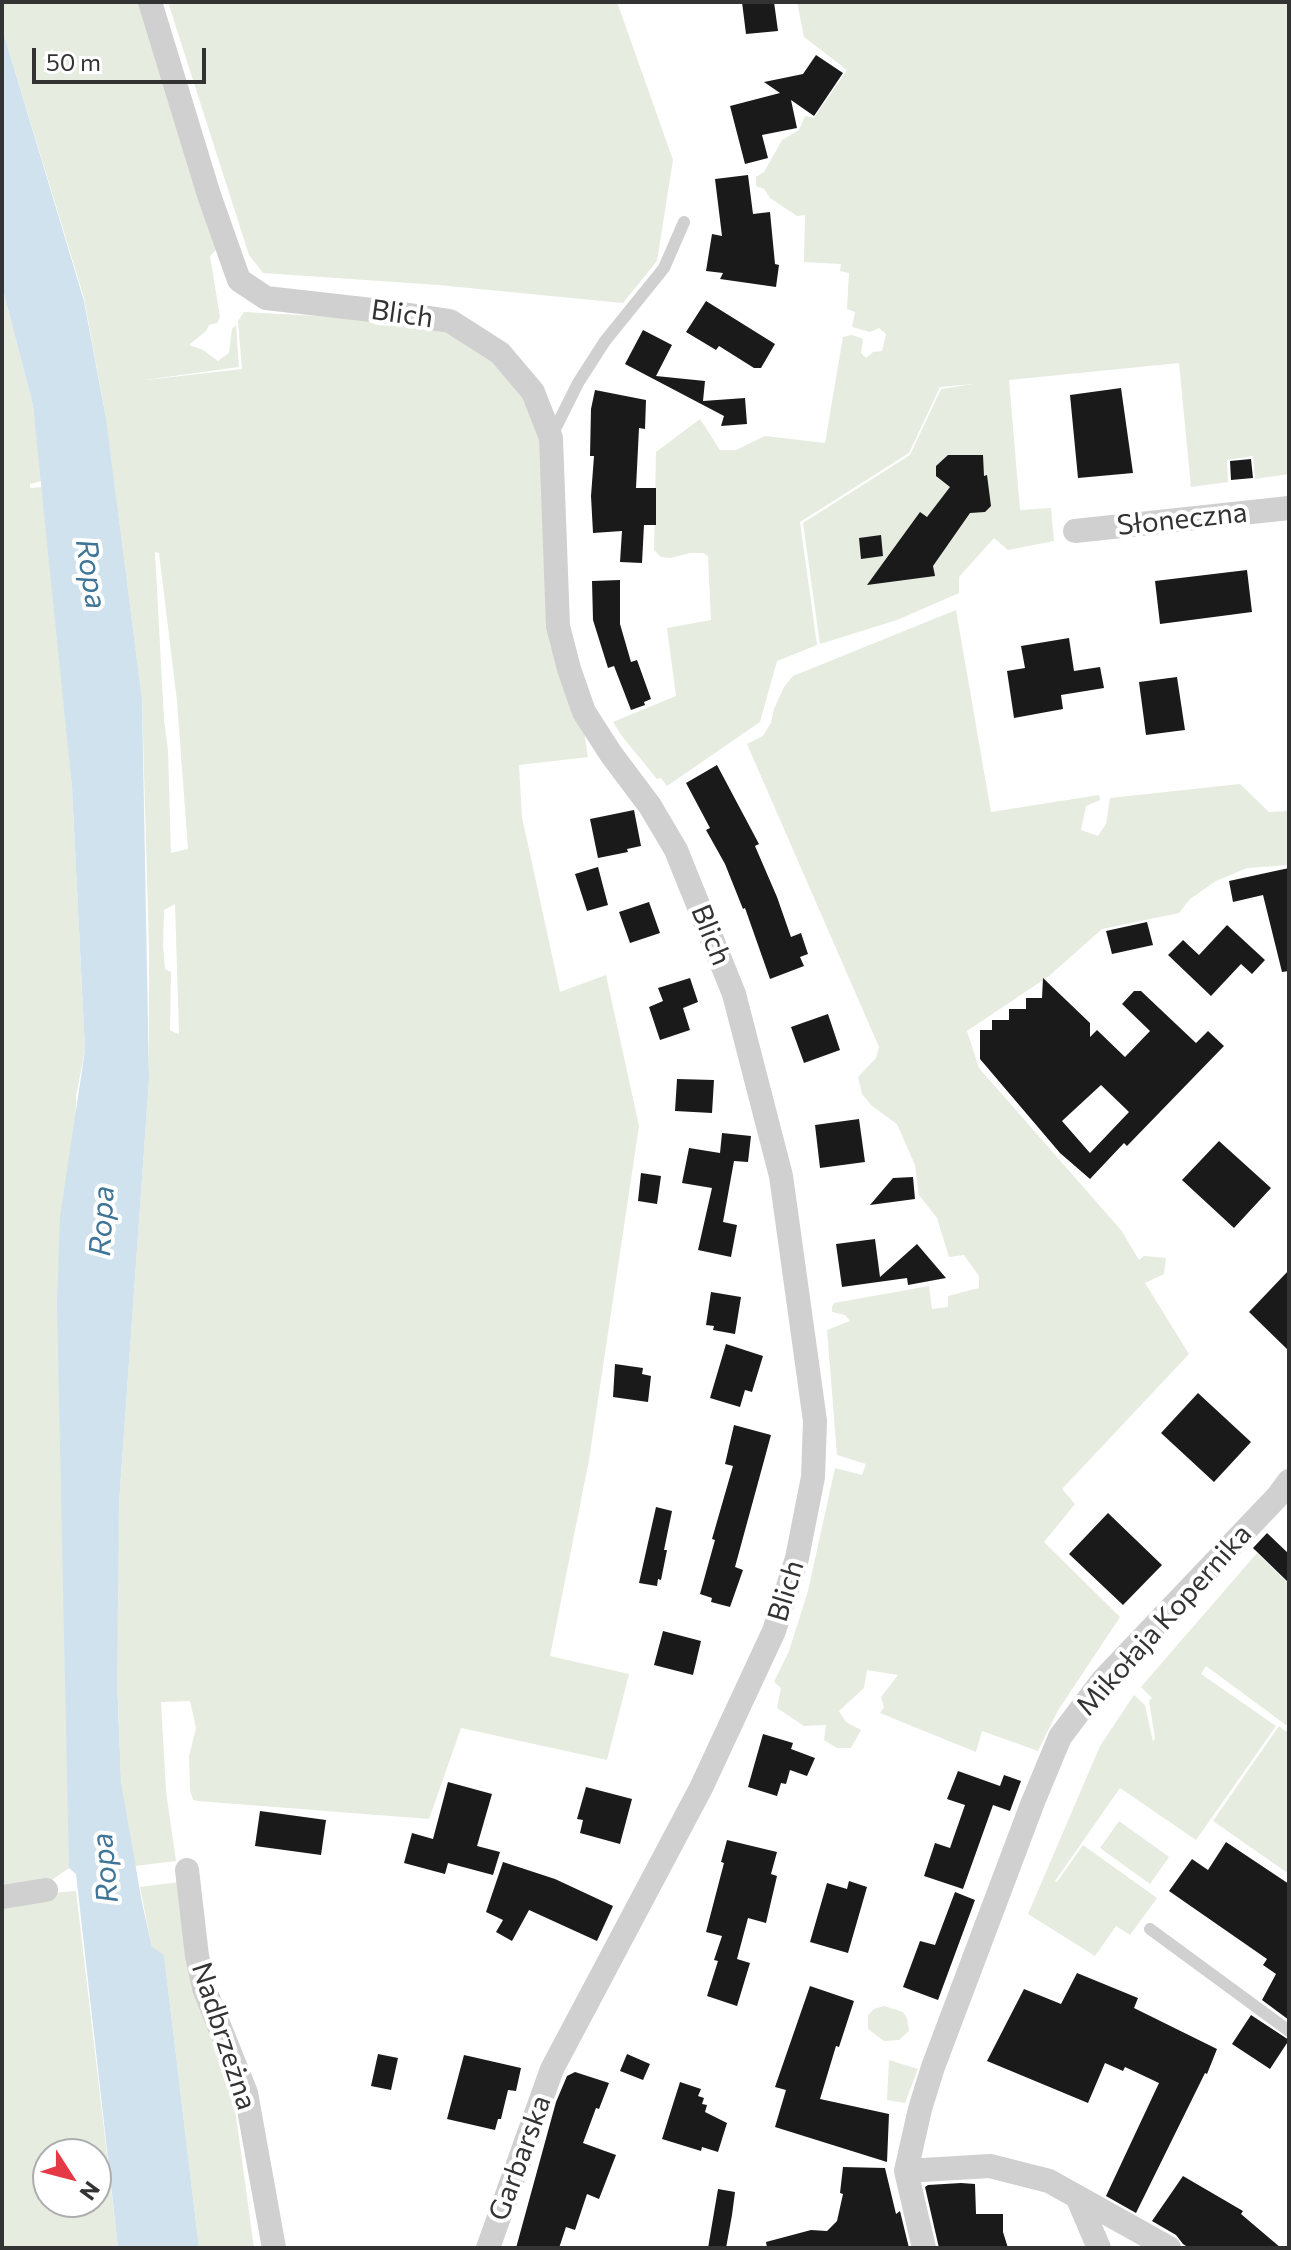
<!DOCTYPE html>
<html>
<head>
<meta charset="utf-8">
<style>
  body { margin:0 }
  #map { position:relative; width:1291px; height:2250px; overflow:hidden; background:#fff; font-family:Commissioner,sans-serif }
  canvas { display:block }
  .frame { position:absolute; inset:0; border:4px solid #333; pointer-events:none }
  .north { position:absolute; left:32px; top:2138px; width:80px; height:80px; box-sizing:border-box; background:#fff; border:2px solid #adadad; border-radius:50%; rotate:126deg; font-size:22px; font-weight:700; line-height:32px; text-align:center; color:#333 }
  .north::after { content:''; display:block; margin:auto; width:28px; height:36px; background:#e63946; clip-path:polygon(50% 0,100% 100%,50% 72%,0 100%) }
  .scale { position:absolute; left:32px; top:48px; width:174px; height:36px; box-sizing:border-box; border:4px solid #333; border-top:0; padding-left:10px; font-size:24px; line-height:28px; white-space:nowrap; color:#333; -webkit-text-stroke:6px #fff; paint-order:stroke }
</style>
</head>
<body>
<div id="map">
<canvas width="1291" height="2250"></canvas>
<div class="frame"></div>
<div class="north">N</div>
<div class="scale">50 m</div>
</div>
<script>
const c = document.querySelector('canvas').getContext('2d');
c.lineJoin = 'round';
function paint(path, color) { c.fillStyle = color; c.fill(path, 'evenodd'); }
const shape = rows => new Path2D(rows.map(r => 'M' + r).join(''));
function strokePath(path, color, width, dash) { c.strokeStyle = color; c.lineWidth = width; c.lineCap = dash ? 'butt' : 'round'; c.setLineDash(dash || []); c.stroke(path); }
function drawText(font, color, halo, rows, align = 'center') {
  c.font = font + ' Commissioner,sans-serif'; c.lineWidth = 8; c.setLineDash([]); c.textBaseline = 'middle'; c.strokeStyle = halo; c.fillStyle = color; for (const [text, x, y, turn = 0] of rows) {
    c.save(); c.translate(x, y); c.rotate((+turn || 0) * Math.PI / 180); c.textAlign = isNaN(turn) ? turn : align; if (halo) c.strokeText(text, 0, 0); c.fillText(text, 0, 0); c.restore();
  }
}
const green = shape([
  [2,2,142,2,217,249,210,256,220,317,217,323,209,325,206,331,189,345,203,350,218,361,229,353,232,329,236,325,239,367,137,381,242,369,238,321,244,312,371,319,376,325,390,326,394,322,421,325,460,336,484,351,520,390,540,440,588,757,519,765,522,817,560,992,606,975,639,1126,589,1460,550,1656,629,1674,607,1760,461,1728,429,1819,198,1801,193,1800,190,1790,189,1756,196,1728,190,1701,161,1702,166,1791,176,1861,135,1866,121,1781,117,1679,117,1574,119,1504,149,1079,149,949,142,699,105,412,84,298,2,28],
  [155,552,159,553,177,701,188,849,171,853,168,750,164,720],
  [175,904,179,1033,178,1034,170,1030,171,972,165,969,163,946,164,910],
  [168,2,617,2,673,160,657,261,623,303,438,285,263,273,249,255],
  [797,2,1289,2,1289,474,1255,479,1253,456,1227,460,1228,482,1191,487,1179,363,1009,380,1020,510,1051,508,1054,541,1008,550,994,538,959,577,959,593,897,620,820,644,803,523,910,455,941,389,973,384,940,387,909,453,800,522,817,645,777,661,760,722,667,786,661,778,657,779,621,735,613,722,676,696,667,628,711,620,708,556,703,553,690,553,670,558,661,557,654,550,656,452,700,419,720,450,736,450,765,436,825,443,843,337,852,335,863,339,861,353,866,358,873,352,882,351,886,334,879,328,870,332,852,327,855,312,847,309,849,273,840,271,841,264,804,262,805,215,797,216,770,198,764,189,756,186,756,177,764,172,782,140,799,130,805,116,814,118,847,70,804,37],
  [2,286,33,405,42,481,30,484,30,488,42,487,63,685,72,787,85,1050,76,1096,69,1868,52,1880,2,1889],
  [956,610,991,812,1099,795,1100,800,1086,806,1081,830,1098,836,1106,824,1110,798,1240,784,1269,812,1289,811,1289,865,1247,868,1216,881,1190,899,1179,913,1102,929,1049,976,967,1031,979,1068,1121,1230,1139,1260,1144,1256,1166,1258,1164,1274,1145,1283,1189,1354,1062,1489,1075,1504,1044,1542,1120,1617,1057,1712,1038,1751,982,1731,976,1752,880,1713,884,1707,881,1697,898,1675,867,1670,864,1688,839,1711,846,1722,861,1730,851,1748,837,1748,824,1740,826,1725,804,1726,777,1708,781,1688,774,1682,789,1651,808,1591,835,1468,862,1475,866,1464,837,1455,827,1330,850,1321,845,1315,832,1312,832,1307,834,1303,929,1286,932,1309,948,1307,948,1296,979,1288,979,1276,964,1255,949,1257,937,1218,919,1195,915,1165,897,1124,872,1106,862,1094,858,1077,876,1058,879,1047,747,744,763,736,771,723,774,709,784,687,793,676],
  [1257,1553,1289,1584,1289,1723,1286,1725,1206,1666,1201,1674,1276,1726,1196,1840,1120,1788,1055,1881,1057,1882,1083,1845,1157,1898,1130,1935,1116,1926,1095,1956,1028,1914,1100,1746,1134,1695,1145,1705,1153,1742,1155,1738,1149,1701,1152,1698,1141,1687],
  [1279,1726,1285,1731,1289,1730,1289,1874,1213,1821],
  [1119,1821,1169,1857,1150,1884,1100,1848],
  [179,1882,196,1995,233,2094,254,2248,199,2248,164,1955,152,1948,140,1887],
  [76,1891,118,2248,2,2248,2,1897],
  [48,2154,96,2154,96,2202,48,2202],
  [884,2006,903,2012,907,2018,909,2031,899,2040,884,2041,868,2029,868,2015,874,2009],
  [889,2060,918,2069,905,2103,887,2100]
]);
const water = shape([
  [2,28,84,301,106,418,142,699,149,1079,119,1504,117,1679,121,1781,142,1903,152,1947,164,1955,199,2248,118,2248,76,1874,69,1868,57,1303,60,1217,85,1050,72,787,33,405,2,286]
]);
const building = shape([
  [742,2,774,2,778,31,746,34],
  [816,55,843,73,814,116,791,100,797,128,762,135,768,158,745,164,730,106,780,93,764,82,803,74],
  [748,175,753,214,770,212,775,264,779,265,776,287,720,279,723,273,706,271,712,234,722,236,715,179],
  [706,301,775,344,761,368,754,368,719,346,716,350,686,332],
  [643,330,672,345,656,376,705,381,703,401,745,398,747,424,721,426,724,416,625,364],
  [1121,388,1133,473,1078,478,1070,395],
  [595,390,646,400,645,429,639,428,636,488,656,488,656,525,644,525,642,563,620,562,622,531,593,533,591,496,594,456,590,456,591,409],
  [948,455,983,455,984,476,987,475,991,506,985,512,970,513,933,566,935,576,867,585,920,512,927,517,950,487,936,476,936,466],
  [1251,459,1253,478,1231,480,1230,461],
  [881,535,883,556,861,559,859,538],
  [1247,570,1252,612,1160,624,1155,581],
  [620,580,620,624,631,662,637,660,651,699,644,702,645,705,631,710,614,666,608,668,593,620,592,581],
  [1069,638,1074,671,1100,667,1104,688,1061,695,1063,709,1014,718,1007,671,1025,668,1021,646],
  [1177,677,1185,730,1146,735,1139,682],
  [717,765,759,844,755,846,777,897,791,937,801,933,808,954,800,957,804,966,770,979,745,908,743,909,725,864,706,830,710,828,686,783],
  [634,810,641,846,627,849,628,852,598,858,590,819],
  [598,867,608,905,587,911,575,874],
  [1289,868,1289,971,1282,972,1263,895,1233,902,1229,881],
  [649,902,660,933,630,943,619,912],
  [1147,922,1153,945,1112,954,1106,931],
  [1227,925,1265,960,1252,974,1241,964,1211,996,1168,955,1183,940,1199,955],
  [690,978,698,1002,683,1008,690,1030,660,1040,649,1007,663,1001,658,988],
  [1043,978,1090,1023,1090,1037,1097,1030,1125,1057,1150,1031,1122,1004,1134,991,1141,991,1196,1043,1208,1031,1224,1046,1127,1146,1124,1143,1090,1179,1060,1153,980,1059,980,1030,992,1030,992,1020,1009,1020,1009,1009,1026,1009,1026,998,1042,998],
  [1101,1085,1129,1112,1090,1153,1062,1121],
  [828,1014,840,1050,804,1063,791,1027],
  [677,1079,714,1080,712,1113,675,1111],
  [859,1119,865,1162,820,1168,815,1125],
  [722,1133,751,1136,748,1162,734,1161,723,1222,737,1225,731,1257,698,1250,712,1188,682,1183,689,1148,720,1153],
  [1219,1141,1271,1188,1234,1228,1182,1180],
  [641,1173,661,1176,657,1204,638,1201],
  [913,1177,915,1199,870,1205,893,1178],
  [875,1239,880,1277,917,1244,946,1278,908,1285,907,1278,842,1287,836,1244],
  [1289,1270,1289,1351,1249,1312],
  [711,1292,741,1297,735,1334,713,1330,714,1326,706,1325],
  [726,1344,763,1356,752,1392,745,1390,740,1407,710,1398],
  [615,1364,643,1368,642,1374,651,1376,648,1402,613,1397],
  [1198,1393,1251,1442,1214,1482,1161,1433],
  [734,1425,771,1435,735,1567,743,1570,730,1607,711,1602,712,1598,700,1594,715,1540,712,1539,733,1466,725,1464],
  [656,1507,672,1511,664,1550,667,1550,661,1580,658,1579,657,1586,639,1583],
  [1108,1513,1162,1565,1123,1605,1069,1554],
  [1267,1533,1289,1554,1289,1583,1253,1548],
  [663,1631,701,1641,693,1675,654,1665],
  [763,1734,793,1743,791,1749,815,1758,807,1776,790,1770,786,1784,781,1783,777,1796,748,1787],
  [958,1771,1000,1786,1004,1775,1021,1781,1010,1811,993,1805,963,1889,924,1876,935,1843,950,1848,965,1805,947,1799],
  [448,1782,492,1794,477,1846,500,1852,493,1875,448,1863,445,1874,404,1863,412,1833,433,1839],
  [586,1787,632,1799,620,1844,580,1833,583,1820,577,1819],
  [260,1811,326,1820,321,1855,255,1846],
  [727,1840,777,1852,771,1874,777,1876,766,1923,748,1918,737,1959,750,1963,737,2006,707,1996,718,1961,714,1960,722,1936,706,1932,724,1863,721,1862],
  [1226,1842,1289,1884,1289,2020,1262,2000,1276,1974,1263,1965,1267,1959,1169,1891,1192,1859,1208,1870],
  [503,1862,555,1879,613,1906,597,1941,529,1910,512,1941,496,1932,503,1920,486,1912],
  [849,1881,867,1887,848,1953,810,1942,827,1883,847,1889],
  [955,1892,975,1900,938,2000,903,1987,920,1941,935,1945],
  [1077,1973,1138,1998,1134,2008,1217,2049,1207,2074,1205,2073,1136,2213,1106,2196,1159,2083,1125,2067,1123,2071,1105,2063,1088,2103,987,2061,1024,1989,1061,2004],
  [810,1986,854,2001,839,2047,836,2046,820,2099,889,2114,887,2162,775,2127,786,2090,775,2087],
  [1251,2015,1289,2040,1270,2069,1232,2044],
  [378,2054,398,2058,391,2090,371,2086],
  [627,2054,650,2064,643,2080,620,2071],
  [464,2055,521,2068,516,2091,508,2090,501,2119,498,2119,495,2130,447,2119],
  [575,2072,609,2083,599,2109,596,2108,583,2143,616,2155,599,2199,587,2194,575,2230,566,2227,559,2248,516,2248,556,2102,567,2076],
  [680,2082,701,2089,698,2096,704,2098,702,2104,707,2105,705,2112,727,2123,718,2152,702,2147,701,2151,662,2139],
  [843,2167,885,2168,896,2214,900,2211,909,2248,767,2248,766,2242,811,2230,827,2231,837,2221,843,2194,840,2193],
  [1183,2176,1243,2211,1241,2214,1281,2248,1189,2248,1183,2244,1176,2235,1152,2221],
  [961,2183,975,2184,976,2214,1003,2214,1003,2232,1008,2248,939,2248,925,2187,928,2185],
  [718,2189,735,2192,732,2215,726,2248,708,2248]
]);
const lane = shape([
  [552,435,578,383,605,341,664,268,684,222],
  [1150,1929,1289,2031]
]);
const street = shape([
  [150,2,209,195,239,280,266,298,390,312,450,321,500,353,533,392,551,438,558,626,569,669,584,712,611,754,650,806,676,850,734,994,781,1176,815,1421,813,1477,797,1558,774,1631,701,1788,552,2069,488,2248],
  [1075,531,1289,508],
  [187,1870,197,1956,204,1988,246,2093,274,2248],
  [2,1897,46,1890],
  [906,2171,990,2166,1049,2181,1169,2248],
  [1078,2199,1099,2248],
  [924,2248,906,2171,920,2109,933,2067,1033,1802,1060,1737,1103,1680,1278,1496,1289,1481]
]);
const streetNames = [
  ["Blich",402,314,8],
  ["Słoneczna",1182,519,-6],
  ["Blich",711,935,68],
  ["Blich",786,1591,-73],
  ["Mikołaja Kopernika",1164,1620,-48],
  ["Nadbrzeżna",224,2036,72],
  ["Garbarska",520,2158,-70]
];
const waterNames = [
  ["Ropa",91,574,81],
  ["Ropa",102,1221,-87],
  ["Ropa",105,1868,-95]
];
paint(green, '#e6ecdf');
paint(water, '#cfe2ee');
paint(building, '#1a1a1a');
strokePath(lane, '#d0d0d0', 12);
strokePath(street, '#d0d0d0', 24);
drawText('28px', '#333', '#fff', streetNames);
drawText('italic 30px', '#3f7597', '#fff', waterNames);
</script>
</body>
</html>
